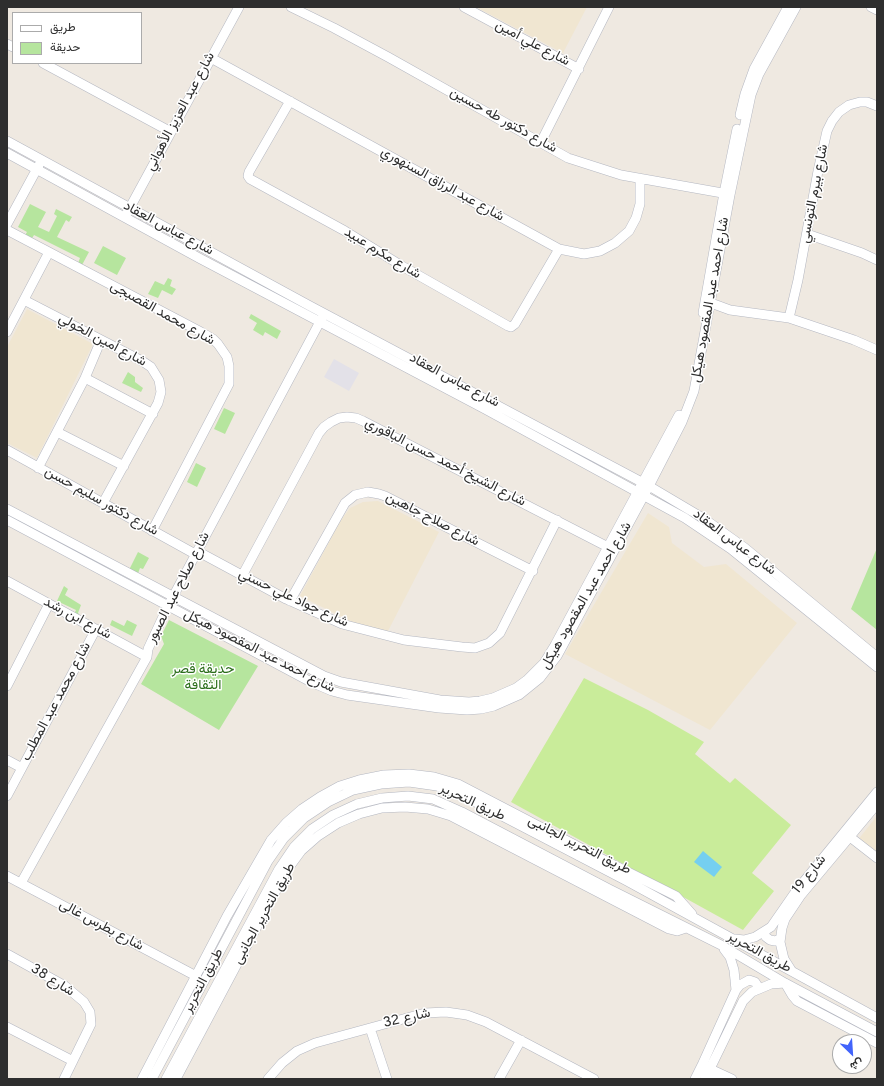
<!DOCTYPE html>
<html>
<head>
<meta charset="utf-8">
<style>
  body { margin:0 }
  #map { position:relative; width:884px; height:1086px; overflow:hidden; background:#efe9e1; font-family:Overpass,Vazirmatn,sans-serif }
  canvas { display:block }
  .frame { position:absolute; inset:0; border:8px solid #2e2e2e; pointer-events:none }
  .legend { position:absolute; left:12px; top:12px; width:130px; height:52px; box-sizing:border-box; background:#fff; border:1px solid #ababab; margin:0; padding:5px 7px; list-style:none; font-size:12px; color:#2e2e2e }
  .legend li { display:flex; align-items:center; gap:8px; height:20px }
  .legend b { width:20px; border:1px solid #ababab }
  .north { position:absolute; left:832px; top:1034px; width:40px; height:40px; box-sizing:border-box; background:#fff; border:1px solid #ababab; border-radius:50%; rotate:155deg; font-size:11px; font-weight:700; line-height:16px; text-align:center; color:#2e2e2e }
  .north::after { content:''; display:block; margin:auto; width:14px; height:18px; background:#4264fb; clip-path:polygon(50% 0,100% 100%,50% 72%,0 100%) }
</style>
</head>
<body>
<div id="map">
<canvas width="884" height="1086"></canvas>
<div class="frame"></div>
<ul class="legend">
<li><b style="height:5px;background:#fff"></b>طريق</li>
<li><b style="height:11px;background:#b6e59e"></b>حديقة</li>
</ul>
<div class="north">ش</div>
</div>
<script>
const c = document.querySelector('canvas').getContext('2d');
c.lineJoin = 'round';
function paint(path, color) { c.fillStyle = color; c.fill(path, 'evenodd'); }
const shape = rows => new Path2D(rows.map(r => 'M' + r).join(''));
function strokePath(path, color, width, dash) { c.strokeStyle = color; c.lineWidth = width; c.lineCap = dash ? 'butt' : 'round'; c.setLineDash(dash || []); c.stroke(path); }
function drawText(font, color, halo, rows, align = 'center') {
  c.font = font + ' Overpass,Vazirmatn,sans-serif'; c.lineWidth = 3; c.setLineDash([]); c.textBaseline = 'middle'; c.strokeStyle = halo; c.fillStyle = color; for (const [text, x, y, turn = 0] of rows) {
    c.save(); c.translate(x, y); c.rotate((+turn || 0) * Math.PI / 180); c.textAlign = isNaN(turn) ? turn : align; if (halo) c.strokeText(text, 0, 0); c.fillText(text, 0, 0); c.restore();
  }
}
const industrial = shape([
  [334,359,359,373,349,391,324,377]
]);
const education = shape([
  [476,7,587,7,563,53],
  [27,309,93,344,37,458,7,443,7,347],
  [378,501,439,532,388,631,358,625,300,596,341,520,350,508,363,502],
  [648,513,669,527,672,543,704,567,726,564,797,623,710,730,565,654],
  [877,816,877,856,857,841]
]);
const green = shape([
  [30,204,46,212,38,227,49,232,57,216,54,214,56,209,72,217,69,222,66,220,57,237,89,252,82,265,78,263,80,258,34,235,31,240,24,237,27,232,18,227],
  [103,246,126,258,117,275,94,263],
  [168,278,172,280,170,286,176,289,172,295,162,290,158,298,148,294,155,281,164,285],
  [251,314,281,331,277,339,265,332,263,336,253,330,257,323,249,318],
  [128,372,135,377,135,382,143,388,141,392,122,383],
  [224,408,235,413,225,434,214,429],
  [196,463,206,468,197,487,187,482],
  [877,548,877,630,851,609],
  [138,552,149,558,143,569,140,568,137,576,128,572],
  [64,586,68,589,65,595,81,605,78,613,79,614,78,618,73,616,76,610,57,601],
  [112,620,124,626,127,620,137,625,132,636,110,625],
  [169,620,258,666,219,730,141,684,164,644,161,636]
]);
const pitch = shape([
  [584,678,648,710,704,742,695,754,730,783,735,778,791,825,752,873,774,891,743,930,511,802]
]);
const water = shape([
  [703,851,722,867,714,877,694,862]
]);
const minor = shape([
  [291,7,334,28,388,57,568,158,621,175,728,194],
  [464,7,579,69],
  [871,7,877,10],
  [7,44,13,47],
  [211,58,559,249,584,254,600,251,615,243,629,231,636,218,640,204,640,179],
  [43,63,171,132],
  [290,101,249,172,248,176,250,179,345,231,402,266,508,326,511,327,515,324,559,249],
  [740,115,745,94,754,69,788,7],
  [7,141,310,306,649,486,703,518,745,548,877,657],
  [541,142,609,7],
  [7,153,199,258,485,409,685,518,731,549,877,667],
  [127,213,239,7],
  [7,224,39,165],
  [7,230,201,332,213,339,218,344,227,357,229,366,229,384,152,531],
  [807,234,862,253,877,260],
  [24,300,142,361,151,367,159,380,161,392,158,403,103,503],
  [711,303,730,310,789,318,854,340,877,350],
  [703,313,724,193,737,129],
  [789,318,798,280,818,171,827,131,832,121,839,112,849,105,860,102,867,102,877,106],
  [7,332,49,252],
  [85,378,153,414],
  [57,432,124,466],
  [7,450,195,554],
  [38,468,85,378,101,340],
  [7,509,324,676,341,682,440,700,469,702,480,701,493,698,516,688,527,680,544,663,555,645,679,415],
  [7,520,311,682,332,691,347,695,439,708,467,710,481,709,494,706,519,695,540,678,557,656,649,486,682,422,694,391,730,195,751,95,759,74,796,7],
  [197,551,286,599,342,624,404,640,462,647,475,648,489,643,500,633,557,520],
  [242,576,319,433,324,427,331,422,339,418,347,417,356,418,363,421,608,547],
  [7,581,147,657],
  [290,601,345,503,355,495,368,492,379,494,385,496,533,571],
  [7,686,49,604],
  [7,760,22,768],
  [7,796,96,629],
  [850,837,877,858],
  [7,876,196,976],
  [21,883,147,657,148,649,168,606,323,316],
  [764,932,766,937,770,940,775,941,780,939],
  [735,939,744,940,755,937,771,927,796,891,877,792],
  [7,954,65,986,84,1002,90,1012,91,1024,64,1079],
  [791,970,784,959,780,942,782,928,785,919,801,895,877,804],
  [736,990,740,985,749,980,755,982,757,985,757,990],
  [7,1027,73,1061],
  [370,1028,387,1079],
  [706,1067,732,1079],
  [702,1072,716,1079],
  [142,1079,227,916,271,840,286,823,302,809,320,797,340,786,359,780,384,775,409,774,434,777,458,784,600,858,676,896,692,914],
  [152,1079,268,861,284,838,304,818,328,802,353,790,381,784,409,782,437,786,460,794,627,881,877,1018],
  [166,1079,279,869,294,847,312,829,333,815,357,804,382,798,408,796,433,799,462,812,609,889,721,945,785,983,877,1032],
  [176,1079,287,870,301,851,318,836,338,823,359,814,382,808,405,807,428,809,451,816,669,929,677,931,686,928],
  [268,1079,282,1063,297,1051,315,1043,425,1013,446,1012,467,1015,486,1022,594,1079],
  [499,1079,521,1040],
  [695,1079,702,1065,736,990,734,970,730,957,724,949],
  [705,1079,743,1001,752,992,771,984,785,983,792,995,797,1001,877,1043]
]);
const streetNames = [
  ["شارع علي أمين",532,44,28],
  ["شارع عبد العزيز الأهواني",181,112,-62],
  ["شارع دكتور طه حسين",503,121,29],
  ["شارع عبد الرزاق السنهوري",442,185,29],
  ["شارع بيرم التونسي",815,194,-79],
  ["شارع عباس العقاد",168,229,28],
  ["شارع مكرم عبيد",382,254,31],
  ["شارع احمد عبد المقصود هيكل",711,300,-80],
  ["شارع محمد القصبجى",162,314,29],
  ["شارع أمين الخولي",102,341,28],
  ["شارع عباس العقاد",454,381,28],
  ["شارع الشيخ أحمد حسن الباقوري",445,463,27],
  ["شارع دكتور سليم حسن",101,502,29],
  ["شارع صلاح جاهين",432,520,27],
  ["شارع عباس العقاد",734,543,37],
  ["شارع صلاح عبد الصبور",179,588,-63],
  ["شارع احمد عبد المقصود هيكل",587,596,-60],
  ["شارع جواد علي حسني",293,599,25],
  ["شارع ابن رشد",77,619,28],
  ["شارع احمد عبد المقصود هيكل",259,652,27],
  ["شارع محمد عبد المطلب",57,702,-62],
  ["طريق التحرير",472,803,25],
  ["طريق التحرير الجانبى",579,846,27],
  ["شارع 19",810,875,-51],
  ["طريق التحرير الجانبى",265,914,-61],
  ["شارع بطرس غالى",101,926,28],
  ["طريق التحرير",759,953,29],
  ["شارع 38",52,981,32],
  ["طريق التحرير",204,981,-62],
  ["شارع 32",407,1019,-13]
];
const parkNames = [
  ["حديقة قصر",203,670],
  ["الثقافة",203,686]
];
paint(industrial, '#e3e1e8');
paint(education, '#f0e6d1');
paint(green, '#b6e59e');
paint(pitch, '#c9ec9a');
paint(water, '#75cff0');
strokePath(minor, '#b4b7c1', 10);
strokePath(minor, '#fff', 9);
drawText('14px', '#2e2e2e', '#fff', streetNames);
drawText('14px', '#2c6e1b', '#fff', parkNames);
</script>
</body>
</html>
